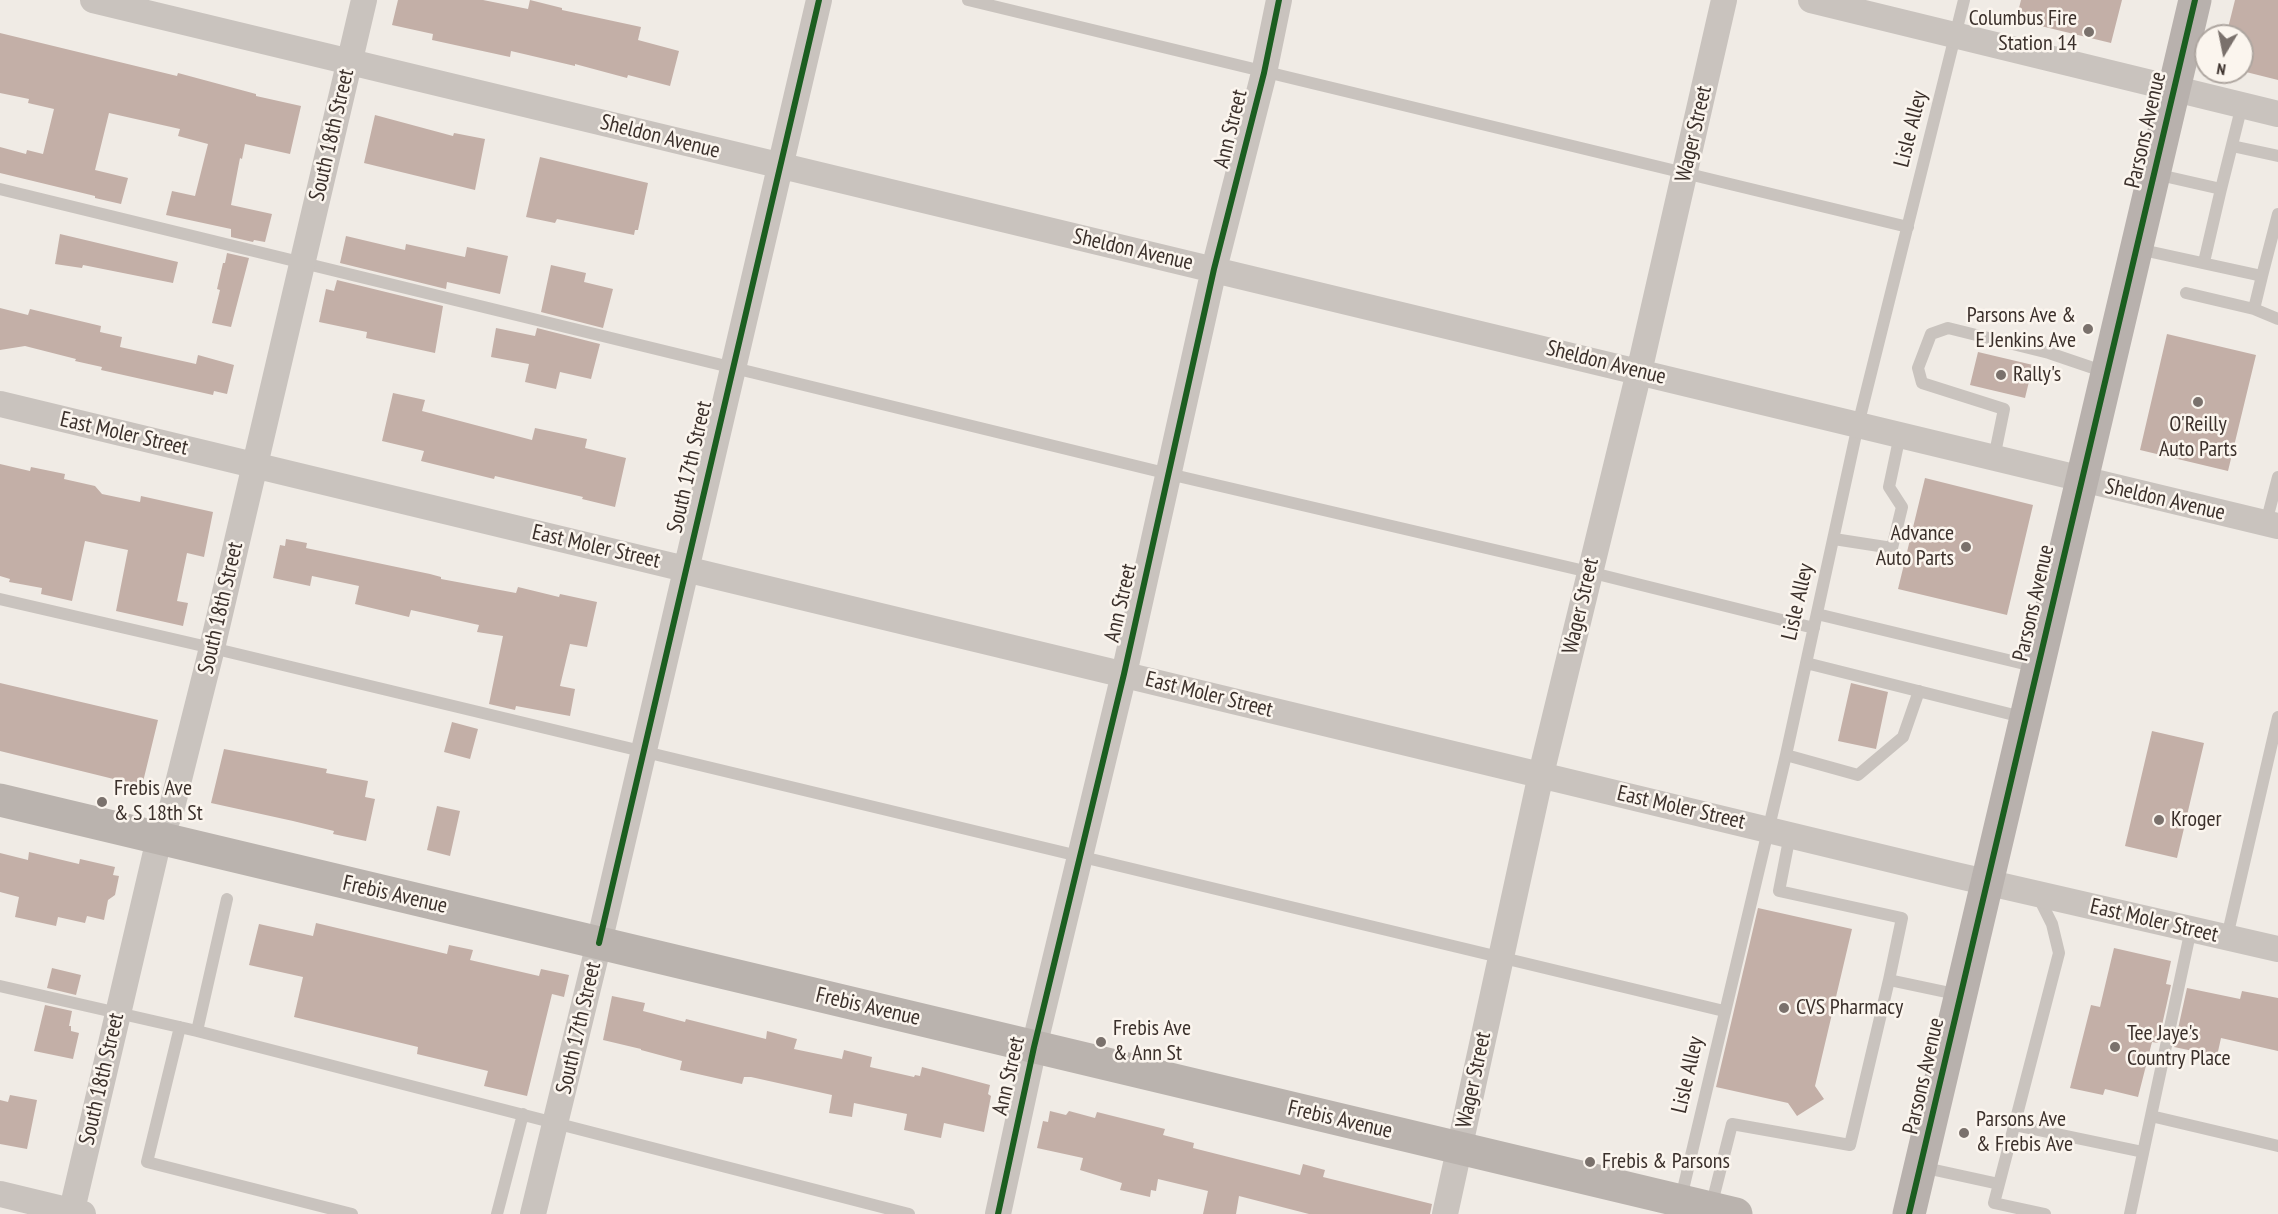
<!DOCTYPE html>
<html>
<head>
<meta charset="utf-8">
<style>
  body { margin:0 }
  #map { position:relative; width:2278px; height:1214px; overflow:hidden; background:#f0ebe5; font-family:"PT Sans Narrow",sans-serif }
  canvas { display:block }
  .north { position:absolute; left:2194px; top:24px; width:60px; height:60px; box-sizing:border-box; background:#fbf5ee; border:2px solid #aea6a0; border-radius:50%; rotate:190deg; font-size:16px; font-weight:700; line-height:24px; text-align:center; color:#3b302b }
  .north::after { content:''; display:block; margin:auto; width:21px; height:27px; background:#7a716c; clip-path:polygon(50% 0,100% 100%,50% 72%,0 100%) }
</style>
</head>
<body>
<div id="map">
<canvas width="2278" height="1214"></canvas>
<div class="north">N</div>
</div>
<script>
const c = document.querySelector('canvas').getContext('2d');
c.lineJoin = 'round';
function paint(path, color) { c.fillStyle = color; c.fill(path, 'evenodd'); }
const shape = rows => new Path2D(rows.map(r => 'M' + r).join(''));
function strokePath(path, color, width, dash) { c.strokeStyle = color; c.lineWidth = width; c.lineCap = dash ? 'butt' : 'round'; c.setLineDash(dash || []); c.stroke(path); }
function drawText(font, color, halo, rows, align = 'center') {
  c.font = font + ' "PT Sans Narrow",sans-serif'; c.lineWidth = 5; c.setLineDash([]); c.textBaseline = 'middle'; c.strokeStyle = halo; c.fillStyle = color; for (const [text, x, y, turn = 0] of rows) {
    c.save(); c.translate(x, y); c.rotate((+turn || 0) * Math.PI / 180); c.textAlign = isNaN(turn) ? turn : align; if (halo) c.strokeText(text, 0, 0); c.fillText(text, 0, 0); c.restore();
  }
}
const building = shape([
  [398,0,483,0,528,9,530,0,562,8,562,10,641,27,638,40,679,51,670,86,628,75,627,78,575,64,575,66,511,51,510,57,432,40,433,34,392,25],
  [2021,0,2122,0,2111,43,2016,20],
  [2235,0,2278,0,2278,80,2242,71,2242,36,2226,36],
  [0,33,177,76,178,73,256,94,256,96,301,106,290,154,245,144,242,159,240,158,231,205,272,214,265,242,254,240,253,242,231,237,231,229,166,215,172,191,195,196,208,144,178,136,180,129,109,113,95,170,128,178,121,204,95,198,95,196,0,173,0,147,26,154,27,150,43,154,54,109,28,103,29,99,0,93],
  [375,115,453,136,454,133,485,139,475,190,364,163],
  [540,157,648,183,638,230,635,230,634,235,557,219,555,223,526,217],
  [60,234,178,262,173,283,83,265,82,268,55,264],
  [346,236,405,250,406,244,465,257,467,247,508,256,500,294,447,282,446,289,340,263],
  [227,253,249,258,231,327,212,323,220,290,217,289,223,263,225,263],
  [551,265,586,273,584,282,613,289,603,328,541,312],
  [337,280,443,306,435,353,366,338,367,332,319,322,326,289,334,291],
  [0,308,28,315,30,309,101,326,100,332,122,337,120,347,196,364,198,355,234,365,227,394,214,391,213,395,101,370,102,367,75,361,76,359,25,346,0,350],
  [496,328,535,336,537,328,600,344,591,379,560,372,556,389,525,382,529,364,491,357],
  [2167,334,2256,355,2228,471,2140,450],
  [1978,352,2033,365,2025,398,1970,385],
  [393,393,425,400,422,411,532,440,535,428,587,439,585,448,626,458,615,507,582,499,583,497,495,476,494,479,421,461,424,451,382,441],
  [0,464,30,471,31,467,65,474,64,479,95,486,102,494,140,502,141,496,213,512,204,557,187,553,177,601,188,603,183,626,116,611,128,550,85,541,72,601,41,594,42,588,9,582,10,579,0,576],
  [1925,478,2033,505,2007,615,1898,589],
  [286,539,307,543,306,548,430,574,441,577,441,579,516,593,518,587,559,597,560,594,597,602,587,647,570,644,560,686,575,689,570,716,516,706,515,710,489,704,503,636,477,632,479,625,411,610,409,617,355,604,359,586,312,576,310,586,273,578,280,545,285,546],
  [0,683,158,720,142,786,0,751],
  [1851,683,1888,692,1876,749,1838,741],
  [452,722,478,729,470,759,444,752],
  [2152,731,2204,743,2177,858,2125,846],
  [224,749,327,769,326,773,368,781,365,797,375,799,366,841,333,834,334,831,293,821,211,803],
  [437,806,460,811,450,856,427,850],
  [29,852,79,864,80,859,115,867,113,875,119,876,115,895,108,900,104,920,87,916,85,923,58,917,56,926,15,917,19,897,0,892,0,853,28,860],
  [1758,908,1852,929,1815,1086,1824,1099,1797,1116,1788,1103,1716,1087],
  [316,923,447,954,449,945,473,950,470,960,539,976,541,969,569,975,564,997,552,994,527,1096,484,1086,488,1071,417,1054,418,1047,294,1017,303,977,249,965,259,924,313,936],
  [2114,948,2171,961,2166,984,2171,985,2158,1043,2152,1042,2138,1097,2105,1089,2103,1095,2070,1088,2091,1005,2100,1007],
  [52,968,81,975,76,995,47,988],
  [2187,988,2240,999,2242,991,2278,998,2278,1051,2221,1038,2217,1056,2174,1047],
  [612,996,645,1003,643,1011,685,1022,686,1019,766,1039,767,1031,797,1039,794,1049,842,1059,844,1050,872,1057,870,1067,914,1077,915,1075,920,1076,922,1067,990,1085,988,1094,991,1096,984,1132,944,1123,941,1138,904,1130,907,1114,854,1103,852,1117,829,1113,832,1095,751,1077,744,1077,742,1084,680,1070,682,1061,641,1050,641,1049,603,1040],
  [45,1005,72,1011,69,1026,71,1026,71,1031,79,1033,73,1059,34,1051],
  [10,1095,37,1100,27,1149,0,1144,0,1100,8,1102],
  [1050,1111,1066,1115,1069,1111,1095,1118,1097,1112,1165,1129,1163,1135,1194,1143,1193,1148,1300,1175,1303,1164,1325,1170,1323,1177,1432,1204,1430,1214,1309,1214,1239,1196,1236,1214,1203,1214,1208,1191,1158,1179,1156,1191,1151,1190,1150,1197,1120,1190,1122,1183,1080,1170,1083,1158,1037,1148,1043,1121,1048,1122]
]);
const lane = shape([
  [968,0,1908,227],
  [2232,146,2278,156],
  [2155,174,2221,189,2204,262],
  [0,189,1169,474,1589,572,1814,628],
  [2221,189,2242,105],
  [2138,249,2262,276,2254,309],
  [2262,276,2278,214],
  [2186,293,2254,309,2278,319],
  [1994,458,2004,409,1922,383,1918,368,1931,334,1948,328,2049,353,2105,372],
  [2266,523,2278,477],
  [1834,539,1892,548,1902,507,1889,487,1900,435],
  [0,599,212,648,1724,1011],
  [1817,614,2037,667],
  [1806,663,2026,718],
  [1786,755,1858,775,1903,737,1919,691],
  [1790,835,1779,891,1902,918,1889,980],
  [2227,937,2278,717],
  [0,986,197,1031,909,1214],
  [180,1027,147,1162,352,1214],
  [197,1031,227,899],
  [2151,1116,2278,1146],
  [2014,1125,2143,1152],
  [1921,1167,1999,1184,2059,953,2052,924,2037,894],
  [1999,1184,1994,1203,2045,1214],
  [1681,1198,1786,755,1858,425,1964,0],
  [1711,1207,1732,1124,1850,1145,1889,980,1960,995],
  [497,1214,523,1114],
  [2130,1214,2191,929]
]);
const street = shape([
  [93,0,2278,526],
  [1811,0,2278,114],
  [0,404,1955,875,2278,949],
  [0,1194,83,1214],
  [71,1214,159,839,171,811,212,648,364,0],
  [533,1214,599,943,819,0],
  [998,1214,1034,1047,1124,674,1214,269,1264,73,1279,0],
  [1445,1214,1541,774,1639,372,1724,0]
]);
const secondary = shape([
  [0,800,1736,1214]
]);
const primary = shape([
  [1909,1214,2195,0]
]);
const cycleway = shape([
  [599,943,819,0],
  [998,1214,1034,1047,1124,674,1214,269,1264,73,1279,0],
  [1909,1214,2195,0]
]);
const markers = [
  [2089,32,6,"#7a716c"],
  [2088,329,6,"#7a716c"],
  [2001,375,6,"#7a716c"],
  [2198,402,6,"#7a716c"],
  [1966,547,6,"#7a716c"],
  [102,802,6,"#7a716c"],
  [2159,820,6,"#7a716c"],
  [1784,1008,6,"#7a716c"],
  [1101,1042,6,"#7a716c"],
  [2115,1047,6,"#7a716c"],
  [1964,1133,6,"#7a716c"],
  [1590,1162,6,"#7a716c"]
];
const poiNames = [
  ["Columbus Fire",2077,19,"right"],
  ["Station 14",2077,44,"right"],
  ["Parsons Ave &",2076,316,"right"],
  ["E Jenkins Ave",2076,341,"right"],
  ["Rally's",2013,375],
  ["O'Reilly",2198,425,"center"],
  ["Auto Parts",2198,450,"center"],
  ["Advance",1954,534,"right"],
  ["Auto Parts",1954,559,"right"],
  ["Frebis Ave",114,789],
  ["& S 18th St",114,814],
  ["Kroger",2171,820],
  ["CVS Pharmacy",1796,1008],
  ["Frebis Ave",1113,1029],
  ["& Ann St",1113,1054],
  ["Tee Jaye's",2127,1034],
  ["Country Place",2127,1059],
  ["Parsons Ave",1976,1120],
  ["& Frebis Ave",1976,1145],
  ["Frebis & Parsons",1602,1162]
];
const streetNames = [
  ["Ann Street",1231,129,-76],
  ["Lisle Alley",1911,129,-76],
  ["Parsons Avenue",2146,130,-77],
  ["Wager Street",1694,134,-77],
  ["South 18th Street",332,135,-77],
  ["Sheldon Avenue",660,137,14],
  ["Sheldon Avenue",1133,250,13],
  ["Sheldon Avenue",1606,363,14],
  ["East Moler Street",124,434,13],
  ["South 17th Street",690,467,-77],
  ["Sheldon Avenue",2165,500,13],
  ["East Moler Street",596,547,13],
  ["Lisle Alley",1798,602,-77],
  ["Ann Street",1121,603,-77],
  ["Parsons Avenue",2034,603,-77],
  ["Wager Street",1581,606,-77],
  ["South 18th Street",221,608,-77],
  ["East Moler Street",1209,695,14],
  ["East Moler Street",1681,808,13],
  ["Frebis Avenue",395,895,13],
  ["East Moler Street",2154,921,13],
  ["Frebis Avenue",868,1007,13],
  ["South 17th Street",579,1028,-77],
  ["Lisle Alley",1688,1075,-77],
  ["Ann Street",1009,1076,-77],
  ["Parsons Avenue",1924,1076,-77],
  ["South 18th Street",102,1079,-77],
  ["Wager Street",1474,1080,-78],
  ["Frebis Avenue",1340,1120,13]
];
paint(building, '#c3afa7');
strokePath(lane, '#c9c3be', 12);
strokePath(street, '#c9c3be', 26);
strokePath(secondary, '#bab3ae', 33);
strokePath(primary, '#b8b1ad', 33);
strokePath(cycleway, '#1b5e20', 6);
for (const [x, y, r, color] of markers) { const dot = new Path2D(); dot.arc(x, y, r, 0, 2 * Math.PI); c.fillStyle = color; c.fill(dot); strokePath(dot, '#fbf5ee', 2); }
drawText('22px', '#3b302b', '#fbf5ee', poiNames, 'left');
drawText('22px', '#3b302b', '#fbf5ee', streetNames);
</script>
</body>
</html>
